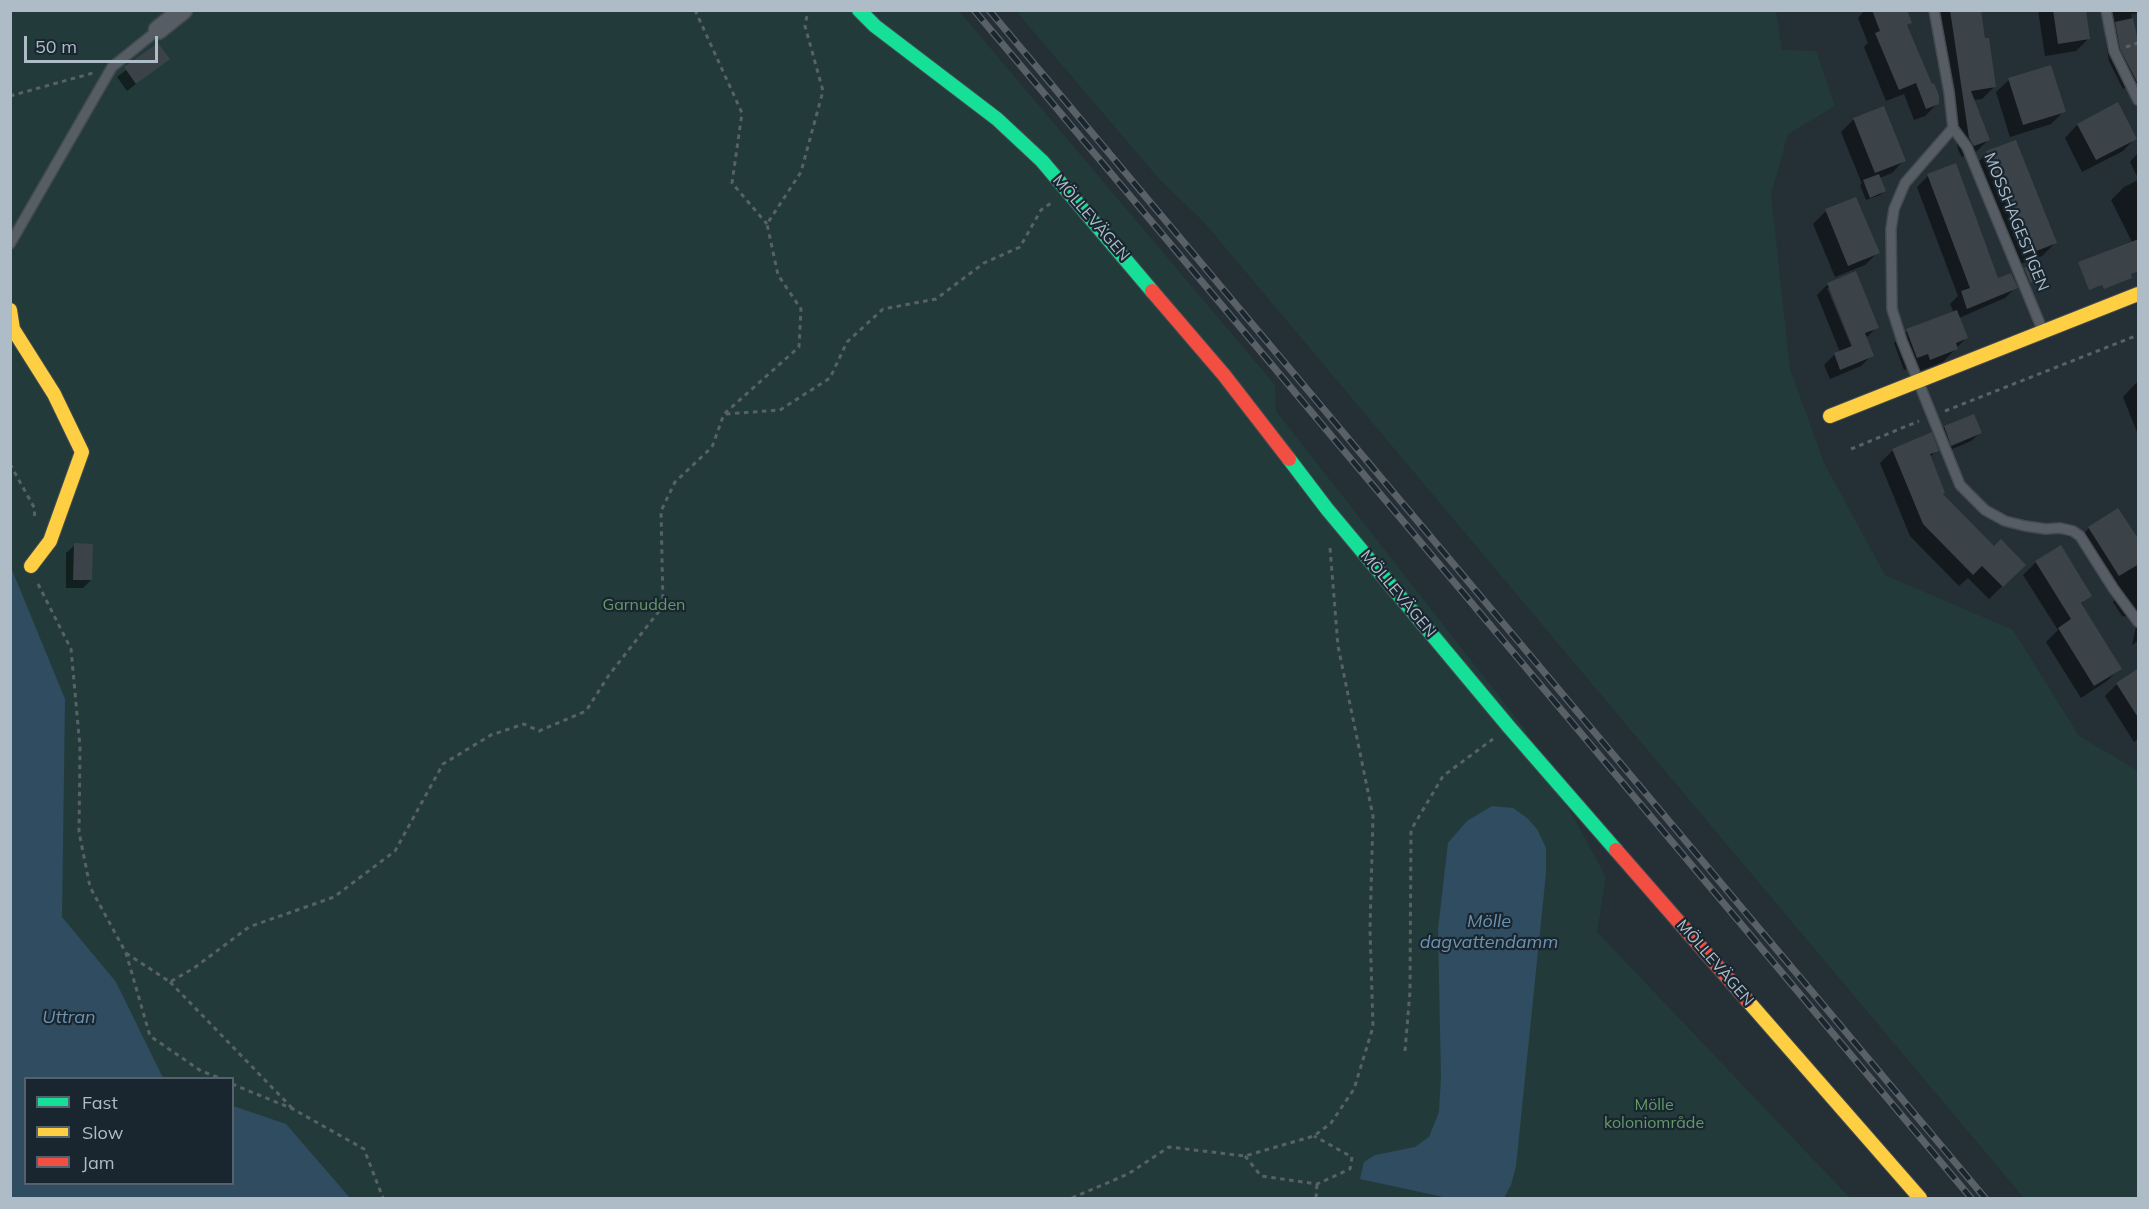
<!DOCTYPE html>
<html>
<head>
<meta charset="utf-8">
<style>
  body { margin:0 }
  #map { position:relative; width:2149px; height:1209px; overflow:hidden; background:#252f36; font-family:Mulish,sans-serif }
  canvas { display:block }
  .frame { position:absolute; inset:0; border:12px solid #aebcc8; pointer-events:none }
  .legend { position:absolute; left:24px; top:1077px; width:210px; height:108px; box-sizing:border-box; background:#192630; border:2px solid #55626d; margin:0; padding:8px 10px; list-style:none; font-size:18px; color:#aebcc8 }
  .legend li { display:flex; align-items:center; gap:12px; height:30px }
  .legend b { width:30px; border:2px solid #55626d }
  .scale { position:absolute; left:24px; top:36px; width:134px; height:27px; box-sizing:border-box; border:3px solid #aebcc8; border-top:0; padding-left:8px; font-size:18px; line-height:21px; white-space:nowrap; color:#aebcc8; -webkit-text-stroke:4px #192630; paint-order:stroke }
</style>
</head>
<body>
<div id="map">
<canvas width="2149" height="1209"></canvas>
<div class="frame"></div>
<ul class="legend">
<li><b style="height:8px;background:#16e098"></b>Fast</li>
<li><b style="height:8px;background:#ffcf43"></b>Slow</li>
<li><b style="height:8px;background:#f24e42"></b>Jam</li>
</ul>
<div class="scale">50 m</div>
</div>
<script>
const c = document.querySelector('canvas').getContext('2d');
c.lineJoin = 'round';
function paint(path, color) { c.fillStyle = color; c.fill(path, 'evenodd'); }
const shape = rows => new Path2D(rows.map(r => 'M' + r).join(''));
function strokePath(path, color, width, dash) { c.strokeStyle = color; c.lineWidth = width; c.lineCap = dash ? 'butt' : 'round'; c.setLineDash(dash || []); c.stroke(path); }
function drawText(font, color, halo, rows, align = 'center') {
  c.font = font + ' Mulish,sans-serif'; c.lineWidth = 4.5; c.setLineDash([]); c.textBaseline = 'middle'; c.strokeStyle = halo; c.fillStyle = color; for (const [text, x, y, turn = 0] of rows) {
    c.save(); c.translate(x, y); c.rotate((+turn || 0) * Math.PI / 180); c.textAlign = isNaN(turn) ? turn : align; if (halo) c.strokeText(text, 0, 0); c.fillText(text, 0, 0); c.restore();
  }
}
const green = shape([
  [10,11,959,11,1275,385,1276,411,1524,728,1606,877,1597,932,1850,1198,172,1198,232,1184,232,1078,48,1078,11,1042],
  [1776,11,1782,50,1816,51,1835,106,1788,134,1771,195,1790,369,1824,463,1885,575,2013,630,2079,736,2138,771,2138,1198,2024,1198,1203,221,1160,180,1016,11]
]);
const water = shape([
  [10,565,65,699,62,917,116,982,163,1078,26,1078,26,1184,232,1184,233,1106,286,1124,350,1198,11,1198],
  [1492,806,1513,808,1527,818,1537,829,1546,848,1546,873,1516,1166,1511,1185,1504,1198,1448,1198,1360,1179,1364,1162,1375,1155,1415,1147,1429,1137,1439,1112,1441,1077,1438,929,1448,843,1467,821]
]);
const shadow = shape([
  [1865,10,1906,10,1911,22,1906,26,1938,103,1925,116,1914,120,1904,94,1886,101,1864,47,1868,43,1858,18],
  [1938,10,1980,10,1994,87,1982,99,1973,100,1989,139,1977,151,1962,157,1958,150],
  [2038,10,2084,10,2089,38,2076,51,2045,56],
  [2104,10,2138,10,2138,13,2131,14,2135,40,2138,82,2123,89,2109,61,2105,35,2108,32],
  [157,45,168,59,127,91,117,77],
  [2009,80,2064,111,2051,124,2010,137,1996,92],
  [1883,108,1904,160,1892,173,1879,178,1884,191,1880,195,1866,200,1860,185,1862,184,1841,132,1853,120],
  [2077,125,2135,138,2123,151,2082,172,2065,138],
  [1987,153,2055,243,2042,256,2013,267,1974,166],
  [2138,153,2138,178,2130,162],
  [1928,176,1997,280,2016,287,2005,298,1959,318,1966,338,1943,362,1917,372,1915,366,1904,370,1894,343,1907,331,1954,313,1950,304,1958,296,1917,187],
  [2138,180,2138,239,2132,242,2111,200,2124,187],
  [1826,211,1878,252,1865,265,1835,277,1813,224],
  [2025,269,2033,281,2026,286,2021,273],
  [1855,273,1877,327,1866,338,1872,355,1861,366,1830,379,1824,365,1835,354,1840,352,1817,295,1827,285],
  [1827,288,1830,288,1856,352,1854,353],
  [2138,381,2138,431,2137,432,2123,397],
  [1973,416,1980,433,1971,441,1943,453,1936,436,1944,427],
  [1893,450,1937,450,1929,458,1941,495,1994,548,2024,565,1989,599,1968,578,1959,586,1910,536,1880,463],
  [2089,528,2138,543,2138,641,2132,645,2138,618,2122,616,2113,602,2115,600,2078,540],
  [75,545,91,580,83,588,66,588,66,553],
  [2060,547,2090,595,2080,605,2120,668,2107,681,2081,698,2046,642,2058,630,2023,575,2036,562],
  [2138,670,2138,739,2134,742,2105,696,2117,684]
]);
const building = shape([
  [1872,10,1907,10,1912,23,1907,25,1932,84,1934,83,1939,96,1939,104,1926,109,1916,83,1899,90,1875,33,1880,31],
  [1950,10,1981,10,1985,38,1989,38,1996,87,1971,91,1990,140,1974,146,1969,138],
  [2053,10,2086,10,2090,39,2058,44],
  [2133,18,2139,45,2139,86,2120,49,2115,22],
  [158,43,170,59,136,84,124,67],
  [2051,65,2066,112,2023,125,2008,78],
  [2118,102,2137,139,2096,160,2077,124],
  [1884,106,1906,161,1875,173,1853,118],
  [2016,140,2057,243,2026,255,1986,151],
  [1956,163,1998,278,2011,273,2018,288,1967,309,1961,291,1970,288,1927,174],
  [1879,174,1886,191,1870,198,1863,180],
  [1856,197,1880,253,1848,266,1825,209],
  [2139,239,2139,271,2131,274,2132,278,2104,289,2102,285,2089,290,2078,262],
  [2029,266,2035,281,2030,283,2024,268],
  [1856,271,1879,328,1865,333,1874,356,1840,370,1834,353,1852,346,1827,283],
  [1957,310,1968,338,1956,343,1958,349,1930,360,1928,354,1917,358,1906,329],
  [1974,414,1982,433,1951,446,1944,426],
  [1932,432,1939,451,1930,454,1945,493,1943,494,1994,546,2001,539,2026,565,2003,587,1982,566,1973,575,1923,524,1892,449],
  [2118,508,2139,540,2139,564,2119,576,2088,527],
  [74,543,93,544,92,580,73,580],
  [2061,545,2092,596,2081,603,2122,669,2094,686,2058,628,2071,619,2035,561],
  [2139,668,2139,719,2116,683]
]);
const path = shape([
  [695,10,742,113,732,183,767,224],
  [2126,47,2138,43],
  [10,96,93,73],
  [1945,411,2138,335],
  [726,414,780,410,830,378,847,342,883,309,936,299,984,263,1020,247,1041,210,1051,203],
  [1851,449,1919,421],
  [10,464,35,509,34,519],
  [38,584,71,649,80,747,79,832,90,887,126,953,150,1036,201,1071,220,1078],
  [126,953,170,982,194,968,249,927,334,897,395,851,443,764,491,735,524,724,539,731,586,711,609,675,663,606,661,511,675,482,712,447,724,414,799,347,801,309,778,275,767,224,801,172,823,91,805,26,808,10],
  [170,982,292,1108],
  [1405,1051,1410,991,1411,830,1443,776,1493,739],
  [232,1084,293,1109,364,1149,383,1198],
  [1245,1156,1261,1176,1317,1184,1350,1169,1352,1157,1314,1136],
  [1072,1198,1128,1174,1169,1147,1245,1156,1314,1136,1331,1123,1354,1089,1373,1027,1370,929,1373,816,1338,646,1330,548],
  [1316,1198,1317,1184]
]);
const lane = shape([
  [1934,10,1949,92,1953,128,1967,147,2042,329],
  [2106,10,2114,51,2138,100],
  [1953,128,1905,183,1894,209,1891,229,1892,309,1902,341,1960,485,1985,510,2005,521,2025,526,2046,529,2060,528,2073,531,2080,536,2113,588,2138,622],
  [10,244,112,67,158,30]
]);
const street = shape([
  [158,30,183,10]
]);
const fast = shape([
  [859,10,875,26,997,119,1042,161,1152,291],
  [1289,459,1327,509,1509,727,1616,850]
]);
const slow = shape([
  [10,310,13,329,54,394,82,452,50,541,31,566],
  [1830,416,2138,294],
  [1747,1000,1920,1198]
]);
const jam = shape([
  [1152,291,1224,375,1289,459],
  [1616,850,1747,1000]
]);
const rail = shape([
  [974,10,1971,1198],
  [989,10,1985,1198]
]);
const streetNames = [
  ["MÖLLEVÄGEN",1091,218,49],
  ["MOSSHAGESTIGEN",2016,222,68],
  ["MÖLLEVÄGEN",1398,594,50],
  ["MÖLLEVÄGEN",1715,963,49]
];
const parkNames = [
  ["Garnudden",644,605],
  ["Mölle",1654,1105],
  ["koloniområde",1654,1123]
];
const waterNames = [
  ["Mölle",1489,922],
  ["dagvattendamm",1489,943],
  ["Uttran",69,1018]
];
paint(green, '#223b3a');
paint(water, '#304c61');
paint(shadow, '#0007');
paint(building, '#3b4349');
strokePath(lane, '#444b50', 12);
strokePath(street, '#444b50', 21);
strokePath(fast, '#444b50', 16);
strokePath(slow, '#444b50', 16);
strokePath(jam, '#444b50', 16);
strokePath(path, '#586166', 3, [4.5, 4.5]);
strokePath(lane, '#565d64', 9);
strokePath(street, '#565d64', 18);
strokePath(fast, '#16e098', 14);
strokePath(slow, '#ffcf43', 14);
strokePath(jam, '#f24e42', 14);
strokePath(rail, '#596167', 7);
strokePath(rail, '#192630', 4.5, [14]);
drawText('16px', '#aebcc8', '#192630', streetNames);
drawText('16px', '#639b67', '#192630', parkNames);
drawText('italic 18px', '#6c93ae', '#192630', waterNames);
</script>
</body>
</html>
